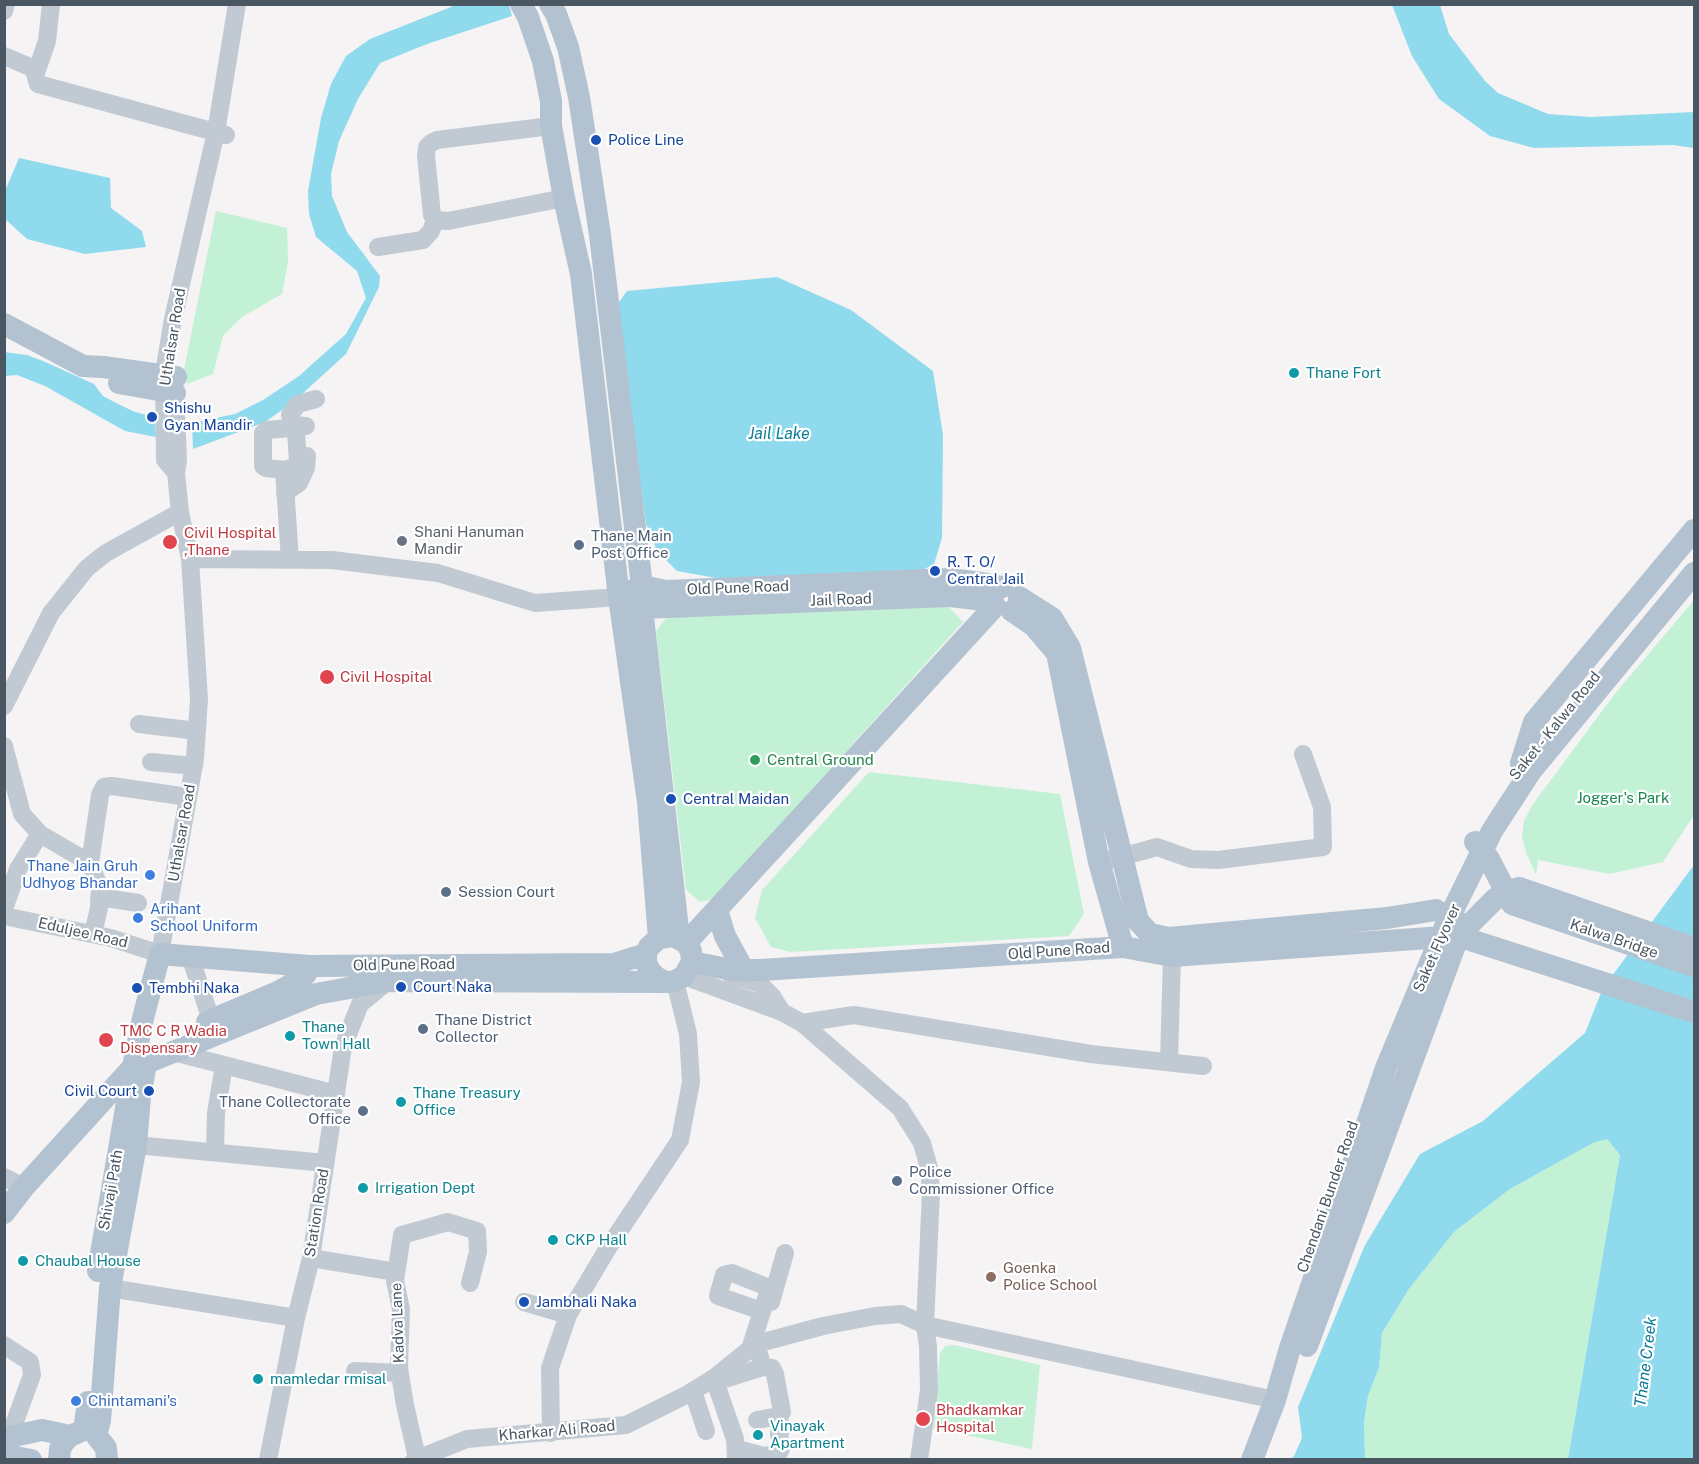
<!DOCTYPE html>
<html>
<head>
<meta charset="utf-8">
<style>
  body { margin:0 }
  #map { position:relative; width:1699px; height:1464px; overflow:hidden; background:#f5f3f3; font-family:"Public Sans",sans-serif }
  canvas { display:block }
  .frame { position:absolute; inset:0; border:6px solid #4a5661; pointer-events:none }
</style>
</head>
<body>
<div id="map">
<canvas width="1699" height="1464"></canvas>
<div class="frame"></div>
</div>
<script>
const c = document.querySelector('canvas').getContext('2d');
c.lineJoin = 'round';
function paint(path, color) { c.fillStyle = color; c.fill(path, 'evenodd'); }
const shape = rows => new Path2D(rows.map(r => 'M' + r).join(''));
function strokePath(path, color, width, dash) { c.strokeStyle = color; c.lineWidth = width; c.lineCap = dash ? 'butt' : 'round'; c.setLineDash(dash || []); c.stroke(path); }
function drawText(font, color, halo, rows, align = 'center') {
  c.font = font + ' "Public Sans",sans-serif'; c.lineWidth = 4.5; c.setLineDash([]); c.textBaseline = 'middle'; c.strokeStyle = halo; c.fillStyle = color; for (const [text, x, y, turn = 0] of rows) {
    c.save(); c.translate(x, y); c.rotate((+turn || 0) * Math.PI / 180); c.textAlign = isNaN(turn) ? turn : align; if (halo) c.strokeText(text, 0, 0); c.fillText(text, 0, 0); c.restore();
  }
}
const green = shape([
  [216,211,287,228,288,261,282,294,242,317,223,336,213,374,187,384,184,370],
  [1694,600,1694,815,1663,862,1610,874,1538,860,1536,875,1526,852,1522,836,1524,821,1533,804,1614,695],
  [948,606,963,622,713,899,700,902,686,890,656,631,667,617],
  [869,772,1060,794,1084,914,1069,936,791,952,771,947,755,918,762,890],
  [1607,1139,1620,1155,1568,1459,1365,1460,1364,1423,1368,1396,1379,1368,1382,1333,1409,1289,1454,1232,1510,1189,1593,1143],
  [954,1345,1040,1365,1032,1449,933,1428,940,1353,945,1346]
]);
const water = shape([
  [456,5,509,5,512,16,427,44,380,63,358,99,339,141,331,174,332,196,347,232,380,276,379,287,346,354,292,403,265,422,193,449,192,423,235,414,263,400,299,376,346,334,366,298,357,271,316,237,309,214,308,191,321,118,331,84,346,56,370,39],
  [1392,5,1440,5,1449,34,1485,81,1498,93,1548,114,1591,117,1694,112,1694,148,1673,145,1534,148,1490,136,1439,99,1412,56],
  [19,158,110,178,111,208,142,231,146,247,85,254,27,239,5,219,5,191],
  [777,277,851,310,933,371,943,435,942,538,934,564,917,573,727,580,677,571,657,551,646,524,616,306,627,291],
  [4,352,27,355,43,361,94,384,103,396,118,404,135,412,155,417,156,437,125,431,45,386,17,375,5,376],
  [1694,865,1694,1459,1568,1459,1620,1155,1607,1139,1593,1143,1510,1189,1454,1232,1409,1289,1382,1333,1379,1368,1368,1396,1364,1423,1365,1459,1290,1460,1294,1456,1302,1438,1298,1407,1365,1245,1420,1154,1483,1121,1585,1033,1603,988]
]);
const minor = shape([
  [4,11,6,4],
  [4,56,37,70,35,74,38,84,226,135],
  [37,70,47,41,51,4],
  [551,126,437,140,431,143,427,147,426,156,432,215,435,220,448,221,564,198],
  [378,247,423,240,431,231,435,220],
  [306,426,293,425,290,415,298,404,316,399],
  [284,470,295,467,298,463,296,431,292,428,266,430,263,433,263,466,266,468,284,470,290,560],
  [176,473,178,460,176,415],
  [285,493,299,483,306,468,307,456],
  [190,559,332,560,438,573,535,603,619,597],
  [4,706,51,613,87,568,106,553,180,512],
  [139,724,197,731],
  [4,746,22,814,40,834,90,863],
  [151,762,194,766],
  [1110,860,1157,847,1191,859,1218,860,1323,847,1322,807,1303,754],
  [99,897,138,903],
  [4,909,18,869,40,834],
  [4,916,111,938,160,954,195,759,199,699,190,559,180,512,176,473,165,460,164,373,173,319,216,132,237,4],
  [93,934,99,908,100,889,90,863,100,795,104,787,112,786,188,797],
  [190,956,211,1020],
  [730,974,760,984,772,996,782,1012],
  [684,976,782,1012,802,1023,900,1108,922,1143,929,1168,931,1192,925,1325,1275,1400],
  [802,1023,854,1015,1091,1054,1203,1066],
  [173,1052,224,1065],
  [1169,1062,1172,956],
  [136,1145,325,1163],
  [215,1152,216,1113,224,1065,336,1094],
  [4,1177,24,1187],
  [311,1258,396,1272],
  [110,1288,296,1318],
  [524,1302,568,1315],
  [771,1302,785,1253],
  [4,1345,30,1362,32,1375,10,1435,10,1449],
  [751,1346,767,1296,767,1287,732,1273,724,1275,718,1296,762,1311],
  [355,1371,400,1373],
  [714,1378,735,1439,736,1460],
  [725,1379,763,1367],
  [693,1391,706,1431],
  [757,1420,779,1416],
  [551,1433,550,1368,568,1315,608,1248,680,1140,691,1082,688,1034,675,981],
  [741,1450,764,1456,778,1454,781,1449,779,1433,781,1430,779,1416,782,1412,775,1374,772,1368,763,1367,756,1344],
  [417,1458,405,1405,399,1368,401,1309,395,1281,402,1235,448,1222,477,1231,478,1252,470,1283],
  [268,1460,296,1318,311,1258,343,1047,360,1004,388,981],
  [414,1460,467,1439,626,1425,688,1394,714,1378,756,1344,823,1326,875,1316,901,1314,925,1325,928,1347,929,1390,919,1460]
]);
const major = shape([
  [521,4,528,17,543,61,551,101,551,126,564,198,581,274,619,597,648,802,659,938],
  [550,4,556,14,568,47,579,97,600,235,642,586,642,608,679,938],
  [4,324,83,366,103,367,176,377],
  [119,383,175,393],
  [629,592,642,586,666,591,949,579,982,583,1002,587],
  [1019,597,1052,618,1070,648,1138,921,1150,934,1169,938,1387,918,1436,910],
  [629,601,642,608,950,596,993,601],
  [1012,611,1034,626,1057,653,1099,862,1123,947],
  [1521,763,1534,722,1694,530],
  [1475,842,1489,859,1512,904,1694,966],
  [717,910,725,936,744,971],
  [1458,936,1495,899,1505,892,1519,888,1694,948],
  [686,943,995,606],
  [692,962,732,970,761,970,1123,947,1172,956,1458,936,1694,1012],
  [207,1022,278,992,298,981,306,974,309,966],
  [4,1213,24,1187,133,1067],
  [98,1271,133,1067,143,1018,160,954,309,966,614,964,646,954],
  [1307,1346,1463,924],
  [4,1438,42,1430,70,1436],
  [4,1457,10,1456,31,1460],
  [59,1460,60,1449,64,1442,70,1436,84,1430,88,1402],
  [107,1460,106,1448,96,1435,100,1421,110,1288,136,1145,140,1097,146,1063,316,994,388,981,669,982,675,981,684,976,692,962,691,951,686,943,674,936,659,938,649,947,646,954,646,963,650,971,656,977,664,981],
  [1252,1460,1275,1400,1290,1348,1386,1068,1447,922,1492,831,1531,771,1694,573]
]);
const markers = [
  [596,140,6,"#1a4fb4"],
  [1294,373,6,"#0f9aa8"],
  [152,417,6,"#1a4fb4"],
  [402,541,6,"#6b7280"],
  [170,542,8,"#e0444e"],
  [579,545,6,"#5c6f8a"],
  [935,571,6,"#1a4fb4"],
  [327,677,8,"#e0444e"],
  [755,760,6,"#2e9e5b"],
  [671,799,6,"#1a4fb4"],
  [150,875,6,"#3f7fe0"],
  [446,892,6,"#5c6f8a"],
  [138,918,6,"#3f7fe0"],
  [401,987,6,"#1a4fb4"],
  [137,988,6,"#1a4fb4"],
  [423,1029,6,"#5c6f8a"],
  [290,1036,6,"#0f9aa8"],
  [106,1040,8,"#e0444e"],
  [149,1091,6,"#1a4fb4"],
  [401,1102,6,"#0f9aa8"],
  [363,1111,6,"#5c6f8a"],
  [897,1181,6,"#5c6f8a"],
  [363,1188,6,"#0f9aa8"],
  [553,1240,6,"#0f9aa8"],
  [23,1261,6,"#0f9aa8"],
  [991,1277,6,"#8d6e63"],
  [524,1302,6,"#1a4fb4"],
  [258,1379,6,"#0f9aa8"],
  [76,1401,6,"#3f7fe0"],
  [923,1419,8,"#e0444e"],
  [758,1435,6,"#0f9aa8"]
];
const transitNames = [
  ["Police Line",608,140],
  ["Shishu",164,408],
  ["Gyan Mandir",164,425],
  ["R. T. O/",947,562],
  ["Central Jail",947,579],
  ["Central Maidan",683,799],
  ["Court Naka",413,987],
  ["Tembhi Naka",149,988],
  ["Civil Court",137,1091,"right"],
  ["Jambhali Naka",536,1302]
];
const streetNames = [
  ["Uthalsar Road",173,337,-81],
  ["Old Pune Road",738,588,-2],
  ["Jail Road",841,600,-2],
  ["Saket - Kalwa Road",1555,726,-51],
  ["Uthalsar Road",182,833,-80],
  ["Eduljee Road",83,933,13],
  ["Kalwa Bridge",1614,939,19],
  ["Saket Flyover",1437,948,-66],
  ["Old Pune Road",1059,951,-4],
  ["Old Pune Road",404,965,-1],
  ["Shivaji Path",111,1190,-80],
  ["Chendani Bunder Road",1328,1197,-71],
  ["Station Road",317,1213,-81],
  ["Kadva Lane",398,1323,-92],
  ["Kharkar Ali Road",557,1431,-5]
];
const cultureNames = [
  ["Thane Fort",1306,373],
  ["Thane",302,1027],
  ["Town Hall",302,1044],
  ["Thane Treasury",413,1093],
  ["Office",413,1110],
  ["Irrigation Dept",375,1188],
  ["CKP Hall",565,1240],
  ["Chaubal House",35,1261],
  ["mamledar rmisal",270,1379],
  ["Vinayak",770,1426],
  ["Apartment",770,1443]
];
const worshipNames = [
  ["Shani Hanuman",414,532],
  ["Mandir",414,549]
];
const healthNames = [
  ["Civil Hospital",184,533],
  [",Thane",184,550],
  ["Civil Hospital",340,677],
  ["TMC C R Wadia",120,1031],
  ["Dispensary",120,1048],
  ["Bhadkamkar",936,1410],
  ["Hospital",936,1427]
];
const serviceNames = [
  ["Thane Main",591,536],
  ["Post Office",591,553],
  ["Session Court",458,892],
  ["Thane District",435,1020],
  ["Collector",435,1037],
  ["Thane Collectorate",351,1102,"right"],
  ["Office",351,1119,"right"],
  ["Police",909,1172],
  ["Commissioner Office",909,1189]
];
const leisureNames = [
  ["Central Ground",767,760]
];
const parkNames = [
  ["Jogger's Park",1623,798]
];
const shopNames = [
  ["Thane Jain Gruh",138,866,"right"],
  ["Udhyog Bhandar",138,883,"right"],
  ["Arihant",150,909],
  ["School Uniform",150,926],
  ["Chintamani's",88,1401]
];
const educationNames = [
  ["Goenka",1003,1268],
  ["Police School",1003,1285]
];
const waterNames = [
  ["Jail Lake",779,434],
  ["Thane Creek",1646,1362,-83]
];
paint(green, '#c3f1d5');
paint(water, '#90daee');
strokePath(minor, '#c1cad2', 18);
strokePath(major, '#b3c2d1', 22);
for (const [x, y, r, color] of markers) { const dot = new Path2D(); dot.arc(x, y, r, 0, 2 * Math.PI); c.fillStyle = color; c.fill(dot); strokePath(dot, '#fff', 2); }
drawText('15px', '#164399', '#fff', transitNames, 'left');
drawText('15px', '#4a5661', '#fff', streetNames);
drawText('15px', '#0d838f', '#fff', cultureNames, 'left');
drawText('15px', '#5b616d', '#fff', worshipNames, 'left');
drawText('15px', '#be3a42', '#fff', healthNames, 'left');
drawText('15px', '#4e5e75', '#fff', serviceNames, 'left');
drawText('15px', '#27864d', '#fff', leisureNames, 'left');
drawText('15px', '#17864f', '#fff', parkNames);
drawText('15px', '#366cbe', '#fff', shopNames, 'left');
drawText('15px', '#785e54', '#fff', educationNames, 'left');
drawText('italic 16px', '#0c7c9b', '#fff', waterNames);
</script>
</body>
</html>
